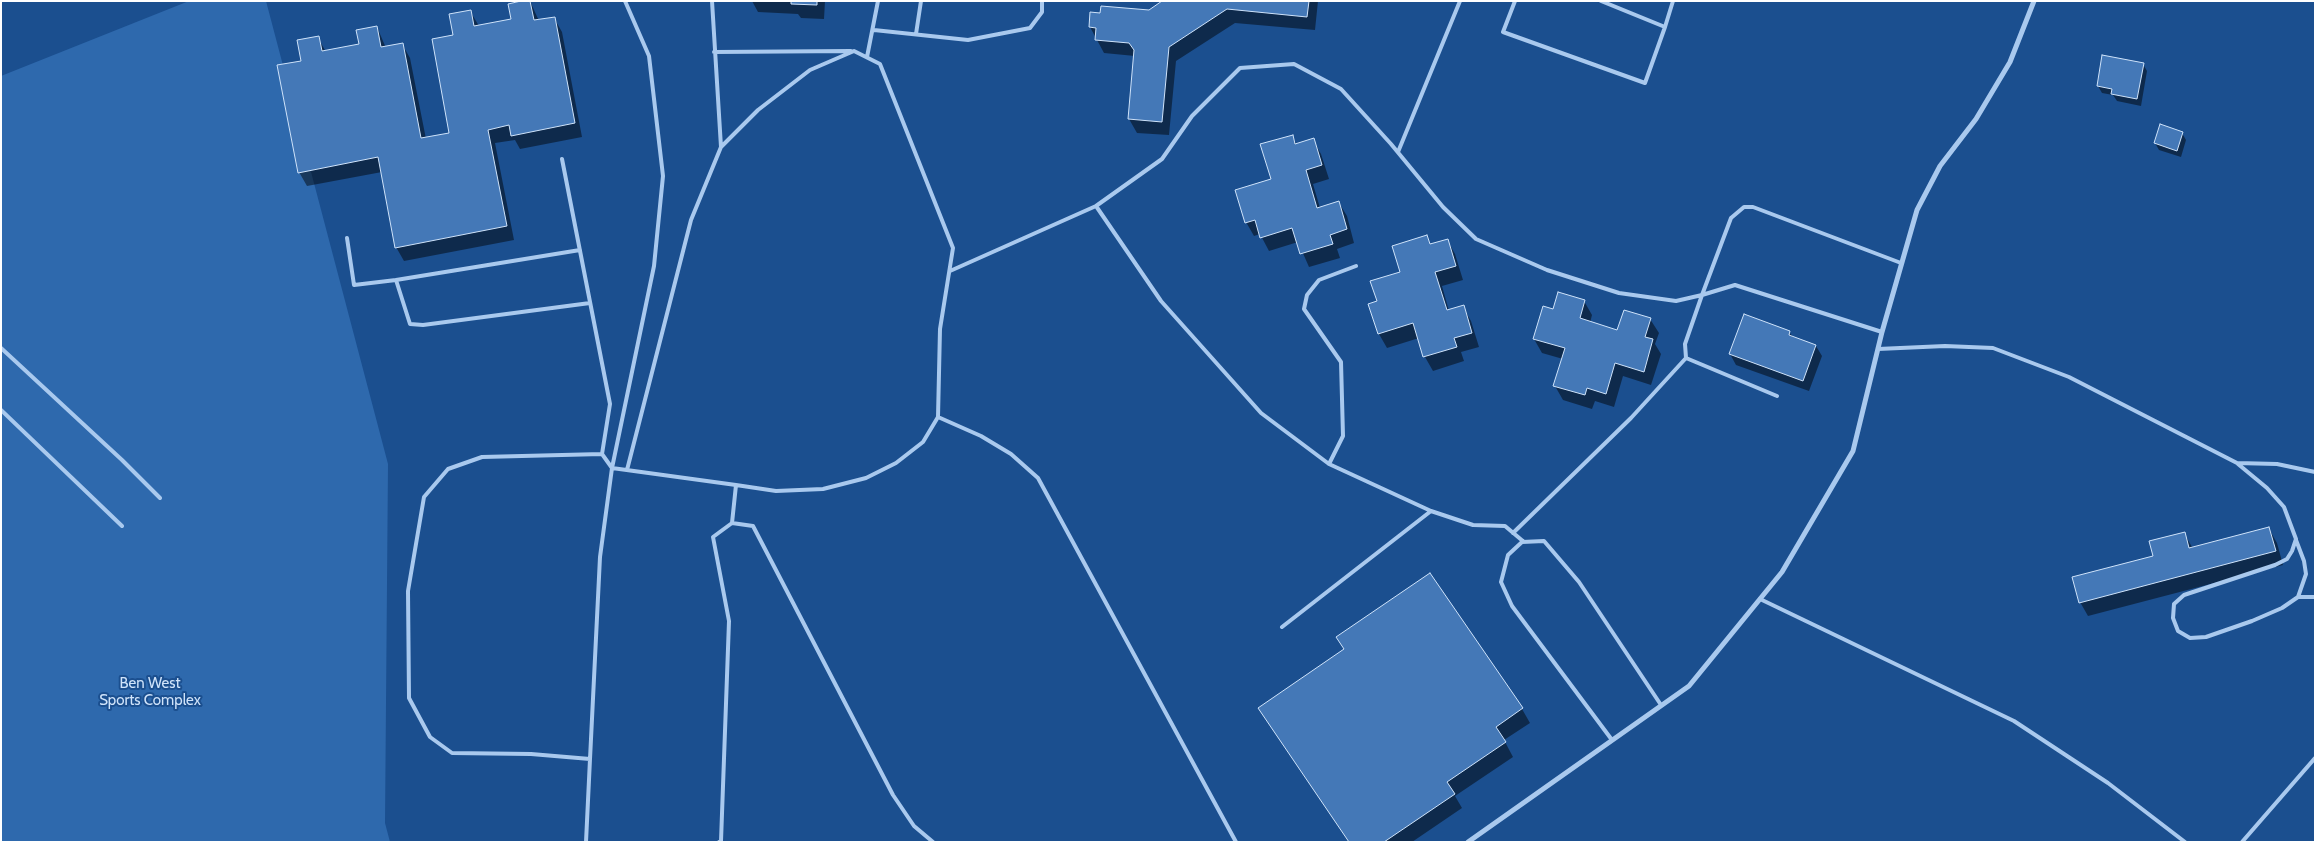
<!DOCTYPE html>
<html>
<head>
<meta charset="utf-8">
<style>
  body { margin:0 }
  #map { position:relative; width:2316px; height:843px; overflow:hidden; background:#1b4f8f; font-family:Cabin,sans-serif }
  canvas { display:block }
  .frame { position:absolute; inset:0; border:2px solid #fff; pointer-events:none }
</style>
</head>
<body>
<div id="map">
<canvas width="2316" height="843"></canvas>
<div class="frame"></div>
</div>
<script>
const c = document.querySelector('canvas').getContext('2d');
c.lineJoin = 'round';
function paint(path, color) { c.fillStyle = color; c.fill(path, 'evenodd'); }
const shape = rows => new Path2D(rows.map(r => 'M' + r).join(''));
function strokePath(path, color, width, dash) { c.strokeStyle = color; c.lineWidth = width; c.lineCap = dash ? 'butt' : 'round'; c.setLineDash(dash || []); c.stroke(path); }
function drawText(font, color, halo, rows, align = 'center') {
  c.font = font + ' Cabin,sans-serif'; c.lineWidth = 4; c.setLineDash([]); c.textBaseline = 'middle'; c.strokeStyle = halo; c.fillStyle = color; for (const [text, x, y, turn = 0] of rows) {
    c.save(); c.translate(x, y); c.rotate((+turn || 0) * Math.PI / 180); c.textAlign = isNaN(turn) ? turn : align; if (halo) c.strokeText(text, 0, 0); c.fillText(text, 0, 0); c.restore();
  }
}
const green = shape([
  [189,1,266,1,388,464,385,823,390,842,1,842,1,76]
]);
const shadow = shape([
  [530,1,539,21,554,18,562,32,582,137,520,149,515,140,495,143,514,240,404,261,396,247,382,172,307,186,299,172,302,62,318,38,326,52,360,45,377,27,386,48,402,44,410,58,426,139,451,134,455,36,470,11,479,26,513,20],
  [752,1,825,1,824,19,801,18,798,14,758,12],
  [1165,1,1318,1,1315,30,1235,23,1176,61,1169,135,1137,133,1129,119,1135,56,1104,53,1090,27,1149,12],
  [2143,64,2147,71,2141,106,2117,101,2113,95,2102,93,2098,86],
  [2182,133,2186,140,2181,157,2159,150,2155,143],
  [1292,136,1297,145,1313,140,1321,154,1329,179,1313,184,1320,208,1339,203,1347,216,1354,243,1337,249,1340,258,1309,267,1298,242,1269,251,1260,234,1254,236,1246,222,1272,180],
  [1426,237,1431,245,1447,240,1455,254,1463,280,1442,286,1449,311,1463,307,1471,321,1479,347,1461,352,1464,361,1433,371,1425,357,1419,338,1387,348,1379,334,1370,304,1378,302,1402,273],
  [1584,301,1592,315,1590,323,1618,331,1650,319,1659,333,1655,344,1661,354,1651,385,1623,376,1614,407,1595,401,1592,409,1563,400,1555,386,1563,359,1542,353,1534,339,1554,310],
  [1789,332,1793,337,1816,346,1822,356,1809,391,1736,365,1730,354],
  [2269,529,2277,543,2283,565,2088,616,2080,602,2154,557,2184,533,2192,547],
  [1337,638,1522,709,1530,723,1504,740,1513,757,1455,796,1462,808,1412,842,1349,842,1259,708,1345,650]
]);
const building = shape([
  [521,1,530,1,534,20,555,17,575,123,511,136,509,125,488,130,507,226,395,248,378,157,298,173,277,65,301,61,297,40,319,36,322,51,359,44,356,30,377,26,381,47,403,43,421,138,449,133,432,39,453,35,449,14,471,10,474,26,511,19,508,4,521,1],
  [791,1,817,1,817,5,791,4,791,1],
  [1162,1,1309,1,1307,17,1227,9,1169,47,1162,122,1128,119,1134,50,1129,43,1095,40,1096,28,1089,27,1090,12,1100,13,1101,6,1149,10,1162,1],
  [2102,55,2144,63,2137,99,2111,94,2112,89,2097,86,2102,55],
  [2160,124,2183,132,2177,151,2154,143,2160,124],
  [1293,135,1295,144,1314,138,1322,165,1306,170,1317,208,1339,201,1347,229,1330,235,1333,244,1300,254,1292,228,1260,238,1255,220,1245,223,1235,190,1271,179,1260,144,1293,135],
  [1427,235,1430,244,1448,239,1456,266,1435,272,1447,310,1464,305,1472,333,1454,338,1457,347,1423,357,1413,323,1378,334,1368,304,1377,301,1370,281,1400,272,1392,246,1427,235],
  [1558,292,1585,300,1580,318,1617,330,1624,310,1651,318,1645,337,1653,339,1644,372,1615,363,1606,394,1587,388,1585,395,1553,386,1565,348,1533,339,1543,306,1553,309,1558,292],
  [1744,314,1790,331,1789,335,1816,345,1803,381,1729,354,1744,314],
  [2269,527,2276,551,2079,603,2072,577,2153,556,2149,541,2185,532,2189,548,2269,527],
  [1430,573,1523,708,1496,727,1506,742,1447,782,1455,794,1384,842,1349,842,1258,708,1344,649,1336,637,1430,573]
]);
const lane = shape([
  [625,1,649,56,663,176,654,266,612,468,736,485,732,523,713,537,729,621,721,841,719,842],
  [712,1,721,147],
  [1515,1,1503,32,1645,83,1665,27,1601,1],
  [1665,27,1673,1],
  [874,30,968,40,1030,28,1042,12,1042,1],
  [916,34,921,1],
  [714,52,851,51],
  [867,57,878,1],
  [1398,152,1460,1],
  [562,159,610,404,602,454],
  [1096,206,1162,159,1192,116,1240,68,1294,64,1341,89,1391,144,1443,207,1476,239,1547,270,1619,293,1676,301,1702,295,1731,218,1744,207,1753,207,1901,263],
  [347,238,354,285,396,280],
  [580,250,396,280,410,324,423,325,590,303],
  [950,271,1096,206,1161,301,1261,413,1329,464,1431,511,1473,525,1505,526,1524,542],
  [1,348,122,460,160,498],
  [1878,349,1945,346,1993,348,2069,377,2237,463,2277,464,2315,472],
  [1777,396,1686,358,1685,344,1702,295,1735,285,1882,332],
  [1,410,122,526],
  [1329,464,1343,436,1341,362,1304,309,1307,295,1319,280,1356,266],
  [2238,464,2267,488,2284,507,2296,539,2292,551,2287,559,2275,565,2184,595,2174,604,2173,618,2178,631,2190,638,2206,637,2252,621,2282,608,2298,597,2315,597],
  [627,470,691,220,721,147,758,110,810,70,854,51,880,64,953,248,940,329,938,417],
  [736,485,776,491,823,489,866,478,896,463,923,442,938,417,981,436,1011,454,1038,478,1236,842],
  [732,523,753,526,893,795,914,826,933,842],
  [1513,533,1631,418,1686,358],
  [2296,540,2304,561,2306,574,2298,597],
  [1760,599,2014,721,2108,783,2185,842],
  [1282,627,1431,511],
  [1612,740,1512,606,1501,582,1508,555,1522,542,1544,541,1579,582,1661,705],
  [586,842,590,759,600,557,612,468,602,454,482,457,448,469,424,497,408,591,409,698,430,737,452,753,531,754,590,759],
  [2242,842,2315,758]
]);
const street = shape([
  [1468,842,1689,686,1782,572,1853,451,1882,332,1917,210,1940,166,1976,119,2010,62,2034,1]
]);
const parkNames = [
  ["Ben West",150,684],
  ["Sports Complex",150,701]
];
paint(green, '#2e69ad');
paint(shadow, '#0007');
paint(building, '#4478b7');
strokePath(building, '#cfe3fa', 1);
strokePath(lane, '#a9c9ee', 4);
strokePath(street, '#a9c9ee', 5);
drawText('15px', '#cfe3fa', '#1b4f8f', parkNames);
</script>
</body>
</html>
